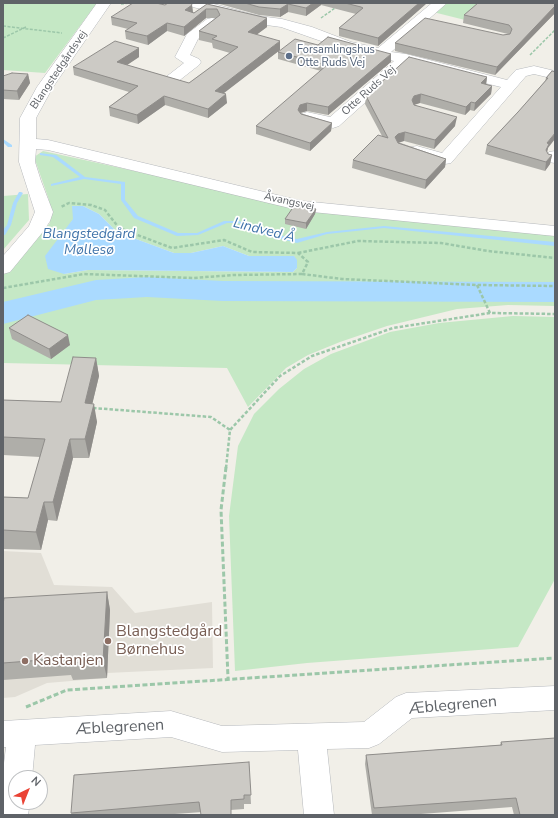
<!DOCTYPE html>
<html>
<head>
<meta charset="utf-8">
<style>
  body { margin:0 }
  #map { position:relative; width:558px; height:818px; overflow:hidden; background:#f1efe8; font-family:"Nunito Sans",sans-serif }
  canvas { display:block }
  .frame { position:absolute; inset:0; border:4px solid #5f6368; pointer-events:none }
  .north { position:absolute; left:8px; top:770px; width:40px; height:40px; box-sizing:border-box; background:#fff; border:1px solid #bfc1c3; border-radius:50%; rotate:43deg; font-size:11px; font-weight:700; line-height:16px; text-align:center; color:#5f6368 }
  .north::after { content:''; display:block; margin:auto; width:14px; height:18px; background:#ea4335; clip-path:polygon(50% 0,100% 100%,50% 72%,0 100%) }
</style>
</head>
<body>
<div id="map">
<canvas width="558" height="818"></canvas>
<div class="frame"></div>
<div class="north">N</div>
</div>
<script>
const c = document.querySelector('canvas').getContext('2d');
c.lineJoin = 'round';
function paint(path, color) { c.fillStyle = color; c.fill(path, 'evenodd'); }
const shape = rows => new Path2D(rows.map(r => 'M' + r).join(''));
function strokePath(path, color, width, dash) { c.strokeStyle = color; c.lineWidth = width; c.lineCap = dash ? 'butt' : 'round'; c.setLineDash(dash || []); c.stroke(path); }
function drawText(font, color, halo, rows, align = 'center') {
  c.font = font + ' "Nunito Sans",sans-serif'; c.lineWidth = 3.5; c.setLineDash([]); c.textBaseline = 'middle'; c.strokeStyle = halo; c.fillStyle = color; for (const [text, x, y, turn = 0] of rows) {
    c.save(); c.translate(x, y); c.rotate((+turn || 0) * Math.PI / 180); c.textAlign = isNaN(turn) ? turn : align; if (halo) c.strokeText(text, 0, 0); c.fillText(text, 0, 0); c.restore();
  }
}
const education = shape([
  [3,551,41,553,54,585,112,587,135,613,212,602,213,668,107,673,107,678,47,683,15,697,3,698]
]);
const green = shape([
  [3,3,97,3,45,73,3,70],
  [444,3,483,3,465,20,433,12],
  [43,151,304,208,555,236,555,306,508,305,457,309,387,326,340,342,308,355,286,368,248,407,227,368,3,363,3,275,50,223,49,200,34,157],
  [83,206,99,214,117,232,174,253,191,253,223,246,249,256,294,256,297,268,293,272,88,270,64,274,65,231],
  [28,194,29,220,3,250,3,196],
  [513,316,555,317,555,579,518,647,307,663,235,671,229,516,238,446,254,414,279,389,304,369,331,354,390,332,439,323]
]);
const water = shape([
  [72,206,83,206,99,214,117,232,174,253,191,253,223,246,249,256,294,256,297,260,297,268,293,272,88,270,64,274,48,269,45,256,73,219]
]);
const stream = shape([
  [3,139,12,145,12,147,8,147,3,142,3,139],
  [40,153,56,155,85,177,125,182,125,200,138,216,178,233,197,233,224,221,239,221,265,232,297,239,327,232,384,226,555,242,555,246,384,228,327,234,297,243,261,234,238,223,227,223,198,235,177,236,134,218,121,200,121,184,84,179,51,186,51,184,80,177,53,157,40,155,40,153],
  [19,192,21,192,23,193,17,203,11,225,5,235,3,235,3,230,7,225,13,203,19,192]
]);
const river = shape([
  [147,277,223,281,555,282,555,302,223,301,147,297,96,300,3,324,3,302,96,280,147,277]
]);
const pathFar2 = shape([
  [121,4,132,3],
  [321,18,342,3],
  [3,26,62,33],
  [3,38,26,27],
  [530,55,555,30]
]);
const pathFar1 = shape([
  [298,253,358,241,441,243,488,251,555,258],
  [302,274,342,279,477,285,555,286],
  [477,285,490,313],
  [3,288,84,274,193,278,234,275,302,274,308,262,298,253,252,252,224,240,172,248,119,228,105,210,91,205,69,203,61,207],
  [93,408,211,417,230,430],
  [226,468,230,430,280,376,312,356,393,328,490,313,555,314]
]);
const path = shape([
  [226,467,221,510,228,678],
  [26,707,67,690,555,658]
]);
const minor = shape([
  [97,3,111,3,53,87,36,118,36,139,48,140,302,201,555,226,555,236,302,211,48,150,36,149,35,162,41,181,53,212,50,221,42,233,10,272,3,274,3,256,29,226,35,212,19,162,20,118,37,87,97,3],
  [187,3,210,3,259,16,282,19,312,27,351,42,378,48,432,3,447,3,391,52,406,54,507,80,516,70,534,66,555,71,555,79,534,74,526,76,451,163,445,164,411,155,409,151,411,147,417,146,442,153,501,87,408,64,339,126,333,128,301,120,299,117,301,114,307,112,330,117,394,61,341,48,281,27,259,24,189,6,187,3],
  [212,18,217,19,219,22,198,39,190,55,199,59,201,62,199,65,176,83,166,83,163,80,166,77,184,63,175,57,187,34,207,19,212,18],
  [555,151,555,163,548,162,546,158,549,152,555,151],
  [555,686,555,710,412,718,379,744,369,748,327,749,334,815,304,815,298,750,222,752,171,737,35,745,32,778,16,778,16,802,30,802,28,815,3,815,3,771,6,747,3,747,3,721,171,711,222,726,364,722,396,697,406,693,555,686]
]);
const wall = shape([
  [220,3,427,3,378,46,339,36,339,28,356,14,321,5,306,16,288,12,280,17,259,15,220,4],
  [555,3,555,13,495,75,395,51,395,43,503,35,508,34,463,23,464,15],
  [207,4,267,18,267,27,256,35,280,50,223,93,227,103,208,118,165,105,138,124,110,116,109,107,129,92,74,75,73,67,139,48,139,57,127,65,189,83,230,53,213,48,212,43,199,40,199,31,216,18,206,18,184,36,167,31,148,45,126,39,125,31,128,29,112,25,111,17,165,5,192,5,193,12,194,13],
  [318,45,391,62,328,115,307,111,300,113,332,123,331,131,310,151,256,134,256,126,321,71,278,59,278,52],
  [552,71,548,148,547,152,548,154,552,155,550,164,545,171,485,154,487,145,518,112,545,81,546,78],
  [28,74,30,83,19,100,3,99,3,76],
  [487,77,486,84,492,86,491,94,474,111,470,110,465,115,420,103,414,104,455,126,434,149,404,141,398,142,446,159,445,167,425,189,352,168,353,160,382,136,365,104,366,96],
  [316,209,315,214,306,229,285,224,285,219],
  [9,328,70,345,51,359,12,339],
  [96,358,99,376,92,404,97,422,89,458,73,458,57,521,48,520,41,550,3,549,3,497,28,498,40,457,3,455,3,400,61,402],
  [107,592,110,610,107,678,73,680,71,675,3,680,3,605],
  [501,742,555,815,514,815,512,807,408,815,372,815,365,764,366,755,500,745],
  [249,762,251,804,244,804,244,809,161,815,72,815,71,813]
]);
const shadedWall = shape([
  [313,3,321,3,321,5,306,16,306,8],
  [419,3,427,3,378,46,378,38],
  [288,4,288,12,280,17,280,9],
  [192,5,193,14,185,10],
  [555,6,555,13,495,75,497,67],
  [206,9,206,18,184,36,184,27],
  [267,18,267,27,248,41,248,32],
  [167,23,167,31,148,45,147,36],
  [280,41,280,50,215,100,215,91],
  [139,48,139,57,118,71,117,62],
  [391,54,391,62,328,115,328,107],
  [28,74,30,83,19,100,17,91],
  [487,77,486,85,481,83],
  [492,86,491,94,474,111,475,103],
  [226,94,227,103,208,118,208,109],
  [421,94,420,103,414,105,412,100,414,96],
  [164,96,165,105,138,124,137,115],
  [471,102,470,110,465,115,466,107],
  [307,103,307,111,300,113,298,110,300,105],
  [457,117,455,126,434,149,435,140],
  [332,123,331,131,310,151,310,143],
  [405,132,404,141,398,143,395,137,398,134],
  [555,133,555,139,548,148,547,152,545,151,547,143],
  [552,155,550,164,545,171,546,162],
  [446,159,445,167,425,189,426,180],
  [316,209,315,214,306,229,306,223],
  [68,335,70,345,51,359,49,349],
  [96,358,99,376,88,422,85,403],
  [94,404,97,422,89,458,85,439],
  [70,439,73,458,57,521,53,502],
  [44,502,48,520,41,550,36,532],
  [107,592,110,610,107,678,103,661]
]);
const building = shape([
  [133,3,156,3,165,5,168,3,191,3,192,5,185,10,194,13,207,4,267,18,248,32,280,41,215,91,226,94,208,109,164,96,137,115,109,107,138,86,73,67,115,41,139,48,117,62,189,83,238,47,212,39,217,36,199,31,220,15,217,9,206,9,184,27,167,23,147,36,125,31,137,23,111,17,133,3],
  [245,3,313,3,306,8,288,4,280,9,259,7,245,3],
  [345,3,419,3,378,38,339,28,363,8,361,7,345,3],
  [478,3,555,3,555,6,497,67,395,43,425,18,503,35,510,34,512,29,509,25,464,15,478,3],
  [328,37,391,54,328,107,307,103,300,105,298,110,301,114,332,123,310,143,256,126,327,65,278,52,295,39,318,45,328,37],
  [409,57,487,77,481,83,492,86,475,103,471,102,466,107,421,94,414,96,412,100,414,105,457,117,435,140,405,132,398,134,395,137,398,143,446,159,426,180,353,160,378,135,388,138,366,96,409,57],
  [552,71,555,72,555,133,547,143,549,144,546,150,548,154,552,155,546,162,487,145,518,112,548,78,546,78,552,71],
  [12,73,28,74,17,91,3,90,3,76,12,73],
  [294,206,316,209,306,223,285,219,294,206],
  [28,315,68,335,49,349,9,328,28,315],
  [73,357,96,358,85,403,94,404,85,439,70,439,53,502,44,502,36,532,3,530,3,497,28,498,45,439,3,437,3,400,61,402,73,357],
  [107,592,103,661,68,663,69,658,3,663,3,605,4,598,107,592],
  [555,738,555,815,520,815,516,798,374,808,366,755,502,745,501,742,555,738],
  [249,762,251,795,244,795,244,799,231,800,231,815,201,815,199,802,71,813,74,775,249,762]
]);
const markers = [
  [289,56,4,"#5c6f8a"],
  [108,641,4,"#8d6e63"],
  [25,661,4,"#8d6e63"]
];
const farServicenames = [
  ["Forsamlingshus",297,50],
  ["Otte Ruds Vej",297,63]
];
const farStreetnames = [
  ["Blangstedgårdsvej",59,70,-56],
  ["Otte Ruds Vej",369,91,-42],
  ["Åvangsvej",289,202,12]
];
const waterNames = [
  ["Lindved Å",264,231,14],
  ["Blangstedgård",89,235],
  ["Møllesø",89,251]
];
const nearEducationnames = [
  ["Blangstedgård",116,632],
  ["Børnehus",116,650],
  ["Kastanjen",33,661]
];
const nearStreetnames = [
  ["Æblegrenen",453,706,-5],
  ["Æblegrenen",120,728,-3]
];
paint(education, '#e1ded6');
paint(green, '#c5e8c5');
paint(water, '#aadaff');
paint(stream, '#aadaff');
paint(river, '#aadaff');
strokePath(minor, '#b5b8bc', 1);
strokePath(pathFar2, '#9cc7a9', 1.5, [3, 1.5]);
strokePath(pathFar1, '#9cc7a9', 2.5, [3.5, 2]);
strokePath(path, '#9cc7a9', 3, [5, 2.5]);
paint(minor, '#fff');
paint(wall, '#afaea9');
paint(shadedWall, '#8f8d8a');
paint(building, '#cccac5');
strokePath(building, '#8f8d8a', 1);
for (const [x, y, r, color] of markers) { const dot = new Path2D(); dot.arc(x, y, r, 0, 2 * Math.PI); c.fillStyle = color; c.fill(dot); strokePath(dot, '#fff', 1.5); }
drawText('11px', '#4e5e75', '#fff', farServicenames, 'left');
drawText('11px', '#5f6368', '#fff', farStreetnames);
drawText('italic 14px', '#4174aa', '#fff', waterNames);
drawText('16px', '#785e54', '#fff', nearEducationnames, 'left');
drawText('16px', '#5f6368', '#fff', nearStreetnames);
</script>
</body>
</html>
